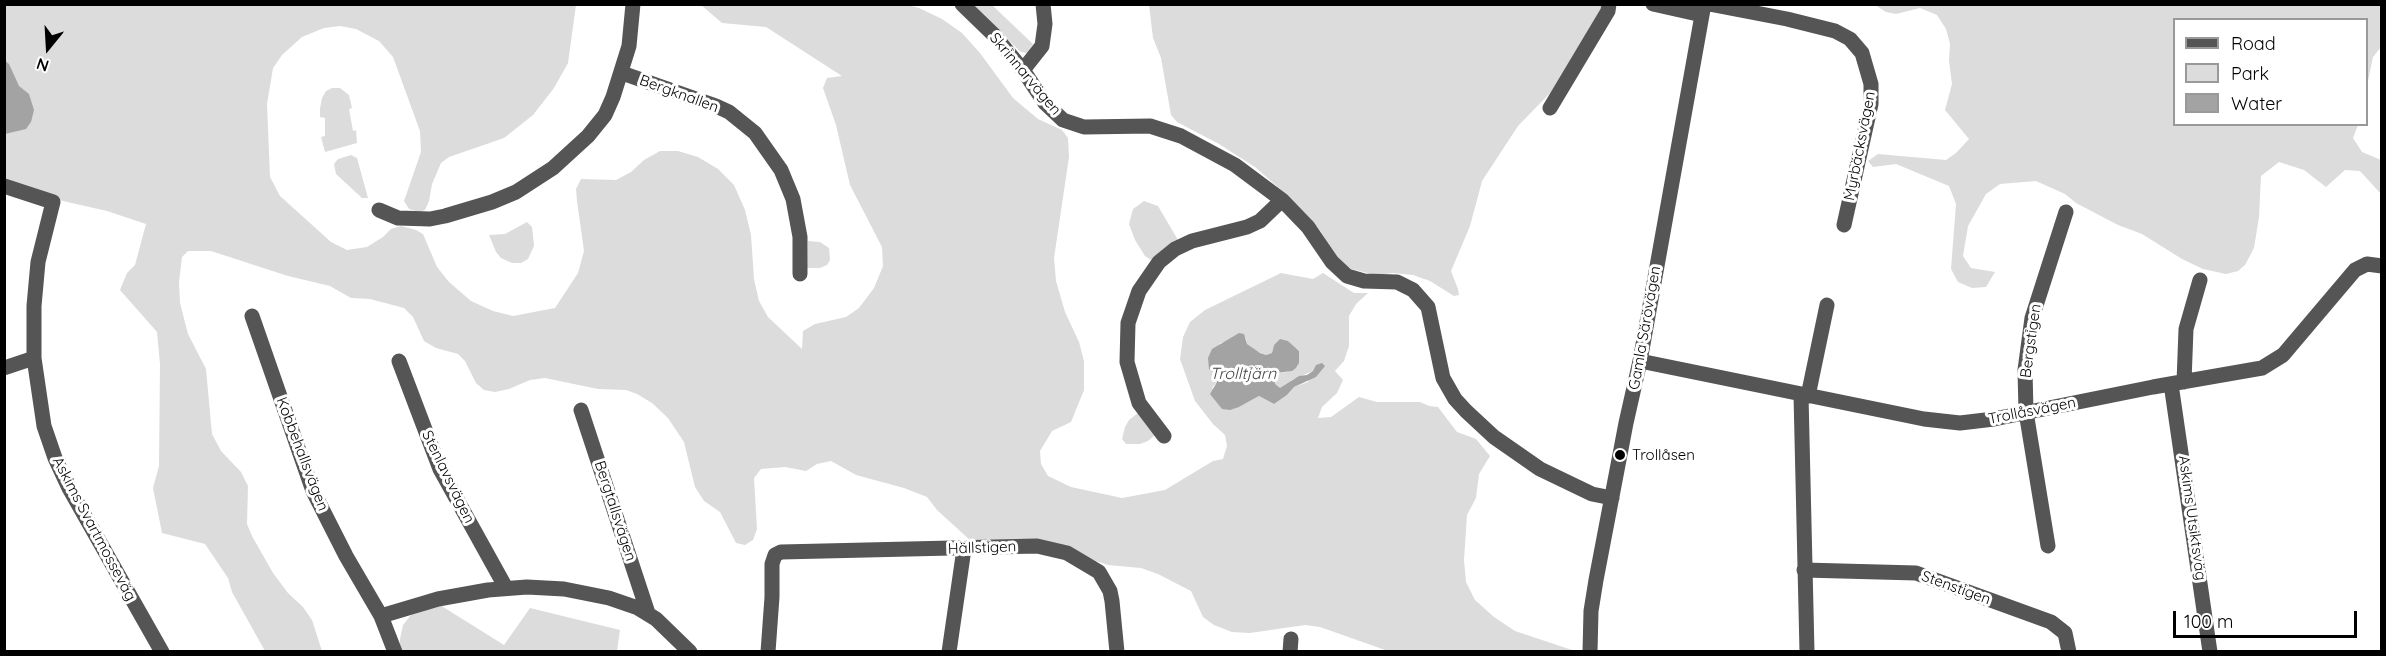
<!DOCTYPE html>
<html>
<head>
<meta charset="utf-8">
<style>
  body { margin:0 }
  #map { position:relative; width:2386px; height:656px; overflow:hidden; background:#fff; font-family:Quicksand,sans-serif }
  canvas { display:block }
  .frame { position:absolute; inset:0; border:6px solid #000; pointer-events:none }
  .legend { position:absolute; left:2173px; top:18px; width:195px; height:108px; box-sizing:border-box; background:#fff; border:2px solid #999; margin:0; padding:8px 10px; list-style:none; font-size:18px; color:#000 }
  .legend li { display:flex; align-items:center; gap:12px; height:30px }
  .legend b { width:30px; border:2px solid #999 }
  .north { position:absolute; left:18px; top:18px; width:60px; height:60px; -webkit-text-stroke:4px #fff; paint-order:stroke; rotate:198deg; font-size:16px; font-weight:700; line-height:24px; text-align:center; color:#000 }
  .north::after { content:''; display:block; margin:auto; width:21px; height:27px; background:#000; clip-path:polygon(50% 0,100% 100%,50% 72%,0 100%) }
  .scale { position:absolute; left:2173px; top:611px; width:184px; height:27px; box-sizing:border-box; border:3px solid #000; border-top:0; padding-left:8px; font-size:18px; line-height:21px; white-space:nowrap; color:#000; -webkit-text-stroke:4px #fff; paint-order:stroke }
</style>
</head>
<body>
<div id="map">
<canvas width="2386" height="656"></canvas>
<div class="frame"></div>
<ul class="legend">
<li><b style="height:8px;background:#555"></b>Road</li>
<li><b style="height:16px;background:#dcdcdc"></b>Park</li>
<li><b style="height:16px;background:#a3a3a3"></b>Water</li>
</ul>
<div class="north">N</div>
<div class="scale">100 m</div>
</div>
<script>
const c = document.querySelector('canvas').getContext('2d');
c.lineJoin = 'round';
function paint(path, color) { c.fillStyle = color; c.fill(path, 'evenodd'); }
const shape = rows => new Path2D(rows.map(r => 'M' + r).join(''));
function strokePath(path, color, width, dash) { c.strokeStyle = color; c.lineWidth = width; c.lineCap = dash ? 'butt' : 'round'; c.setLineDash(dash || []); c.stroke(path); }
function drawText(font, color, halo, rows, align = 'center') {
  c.font = font + ' Quicksand,sans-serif'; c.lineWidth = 6; c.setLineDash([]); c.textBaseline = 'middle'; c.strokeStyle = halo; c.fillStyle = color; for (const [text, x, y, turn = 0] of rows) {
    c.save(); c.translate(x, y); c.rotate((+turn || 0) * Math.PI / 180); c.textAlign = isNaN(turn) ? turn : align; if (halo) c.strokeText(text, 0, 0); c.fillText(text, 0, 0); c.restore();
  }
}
const green = shape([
  [5,5,576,5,568,63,554,88,533,115,504,138,449,157,441,163,432,184,429,201,425,210,419,212,409,209,404,201,421,152,420,131,393,57,379,41,356,29,340,26,324,28,302,37,282,55,273,68,267,104,270,177,280,196,331,242,347,250,367,247,383,237,391,229,401,226,416,230,423,234,437,267,449,282,471,301,493,311,513,316,555,308,578,273,584,251,577,201,576,189,581,179,616,180,631,172,644,160,660,151,678,151,698,157,718,169,734,185,745,210,751,235,754,279,759,301,768,317,802,349,803,331,815,324,846,317,859,308,874,288,883,266,882,247,850,185,836,125,823,88,827,78,842,76,766,27,722,23,701,5,908,5,919,8,942,19,962,33,980,53,1013,98,1038,119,1062,130,1068,138,1069,157,1054,258,1056,281,1065,312,1079,342,1084,361,1084,390,1071,422,1052,431,1040,451,1041,464,1048,476,1071,487,1122,498,1165,490,1213,461,1223,459,1227,446,1225,435,1213,424,1195,401,1180,359,1183,337,1190,322,1205,310,1281,273,1313,279,1323,273,1354,293,1368,293,1356,304,1349,316,1349,346,1344,361,1335,371,1343,380,1337,393,1322,407,1318,418,1331,417,1359,397,1377,402,1420,402,1429,406,1438,407,1457,432,1476,439,1490,456,1479,474,1476,498,1467,515,1464,560,1466,582,1475,600,1494,617,1515,631,1575,651,1388,651,1320,627,1305,625,1250,633,1232,632,1214,625,1203,617,1191,591,1158,574,1141,568,1108,565,1093,560,971,541,937,510,927,497,904,488,856,475,831,461,817,464,806,471,785,467,761,469,754,478,757,529,753,540,745,545,736,543,720,512,704,501,695,487,684,442,668,418,652,403,637,394,626,390,598,389,545,378,530,380,509,389,495,392,484,390,476,383,465,361,458,354,436,348,424,341,413,317,404,308,370,299,351,298,330,286,288,276,211,251,188,251,182,257,179,282,180,303,188,334,206,369,212,434,221,451,241,472,248,486,247,524,252,536,273,573,288,593,303,607,312,620,322,651,265,651,232,592,228,578,205,544,162,533,153,488,159,466,160,364,157,332,120,290,127,273,135,265,146,224,107,211,63,201,5,182],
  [1246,338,1247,344,1253,350,1266,355,1272,353,1274,345,1288,341,1299,351,1299,363,1296,368,1287,372,1276,373,1274,376,1275,385,1280,389,1284,388,1292,380,1313,371,1308,382,1294,387,1287,395,1274,404,1259,396,1239,407,1212,388,1217,382,1220,343],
  [971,5,992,5,1033,44,1027,53,1021,52],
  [1149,5,1604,5,1551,92,1518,126,1482,181,1470,226,1451,271,1458,289,1459,295,1454,296,1430,281,1413,275,1393,273,1375,275,1348,268,1340,261,1319,229,1288,196,1255,167,1219,144,1177,122,1171,115,1161,58,1153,38],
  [1875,5,2381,5,2381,47,2373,57,2367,86,2366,20,2174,20,2174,124,2358,125,2353,138,2362,152,2381,160,2381,194,2360,171,2345,170,2326,187,2304,170,2279,162,2261,176,2259,217,2254,248,2245,265,2238,271,2226,274,2203,269,2182,259,2142,234,2118,225,2076,203,2065,194,2036,181,2000,184,1986,194,1968,226,1963,256,1971,268,1995,272,1986,287,1972,288,1958,282,1951,269,1956,204,1949,186,1896,164,1873,167,1868,161,1878,154,1946,160,1956,153,1969,139,1945,110,1952,84,1949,61,1950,44,1946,29,1937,15,1920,8,1896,14,1886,12],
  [332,88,340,88,349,95,352,108,349,109,353,131,356,130,357,143,325,152,321,137,325,136,325,118,320,117,320,109,322,98,326,91],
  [351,155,357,158,368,198,362,198,336,174,334,164,338,159],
  [1144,201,1158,206,1178,240,1151,260,1145,256,1135,240,1129,224,1133,209],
  [527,222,532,227,533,236,534,246,528,259,521,263,512,263,501,258,496,252,489,235,505,234],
  [808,241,820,242,829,248,830,260,827,265,820,268,807,268],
  [1139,412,1155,435,1148,441,1140,444,1126,444,1122,439,1125,427,1129,420],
  [440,605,504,645,530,608,620,630,617,651,400,652,400,639,403,625,411,615]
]);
const water = shape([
  [4,60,9,64,19,86,29,94,34,110,31,122,26,129,5,134],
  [1239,333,1244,334,1247,344,1260,353,1266,355,1272,353,1274,345,1280,339,1288,341,1299,351,1299,363,1296,368,1292,371,1276,373,1274,376,1275,384,1280,388,1299,376,1307,375,1313,371,1316,365,1322,363,1325,366,1316,377,1294,387,1287,395,1274,404,1259,396,1239,407,1230,410,1222,409,1210,394,1217,382,1217,376,1209,369,1208,358,1212,349]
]);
const minor = shape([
  [962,4,994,35,1023,70,1045,103,1063,120,1084,127,1150,126,1181,136,1235,165,1282,200,1308,227,1332,262,1347,276,1364,281,1397,282,1413,290,1428,307,1443,378,1455,399,1466,411,1494,437,1540,469,1592,494,1612,498],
  [1653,4,1702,15],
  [1709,4,1787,19,1835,31,1850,39,1862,53,1871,84,1871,104,1844,225],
  [1023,70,1042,46,1045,24,1043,4],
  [622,73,716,106,729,112,755,133,781,170,793,199,800,237,800,274],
  [1550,108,1608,11,1609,4],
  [4,186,53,202,38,262,34,306,34,358,44,426,55,458,69,488,162,652],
  [379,210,398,218,430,219,445,216,492,202,516,192,553,168,588,136,605,115,613,97,629,46,633,4],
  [252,316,313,491,346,556,381,616,395,652],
  [399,361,440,469,506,588],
  [1640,361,1924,419,1960,423,1994,419,2153,387,2262,368,2283,355,2355,270,2367,264,2382,266],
  [4,368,34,358],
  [2184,382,2186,329,2200,280],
  [2171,384,2210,652],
  [1801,395,1807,652],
  [1808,396,1827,305],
  [581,410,648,613],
  [1164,436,1139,403,1127,362,1128,323,1139,291,1159,262,1175,249,1192,241,1247,227,1260,221,1282,200],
  [2048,546,2026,412,2025,370,2032,318,2066,212],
  [1804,570,1916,573,2051,622,2065,633,2069,652],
  [381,616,438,599,488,590,527,587,564,589,609,598,638,608,656,619,690,652],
  [768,652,772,597,772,564,775,555,781,552,1037,546,1067,553,1099,572,1110,591,1112,601,1117,652],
  [949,652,964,549],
  [1290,652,1291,639],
  [1590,652,1591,611,1596,580,1626,423,1640,361,1704,4]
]);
const markers = [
  [1620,455,6,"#000"]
];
const streetNames = [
  ["Skrinnarvägen",1025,74,50],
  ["Bergknallen",679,94,20],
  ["Myrbäcksvägen",1860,146,-79],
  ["Gamla Särövägen",1645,328,-80],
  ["Bergstigen",2031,341,-82],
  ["Trollåsvägen",2032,411,-11],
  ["Kobbehallsvägen",302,454,69],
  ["Stenlavsvägen",448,477,64],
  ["Bergtallsvägen",615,511,72],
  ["Askims Utsiktsväg",2192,518,82],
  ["Askims Svartmosseväg",94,529,62],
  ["Hällstigen",982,548,-2],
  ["Stenstigen",1956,588,20]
];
const poiNames = [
  ["Trollåsen",1632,455]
];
const waterNames = [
  ["Trolltjärn",1243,374]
];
paint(green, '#dcdcdc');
paint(water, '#a3a3a3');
strokePath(minor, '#555', 15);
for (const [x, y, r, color] of markers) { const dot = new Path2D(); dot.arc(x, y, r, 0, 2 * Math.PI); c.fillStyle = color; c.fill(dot); strokePath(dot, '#fff', 2); }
drawText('15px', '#000', '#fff', streetNames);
drawText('15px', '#000', '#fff', poiNames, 'left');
drawText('italic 16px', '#444', '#fff', waterNames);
</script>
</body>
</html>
